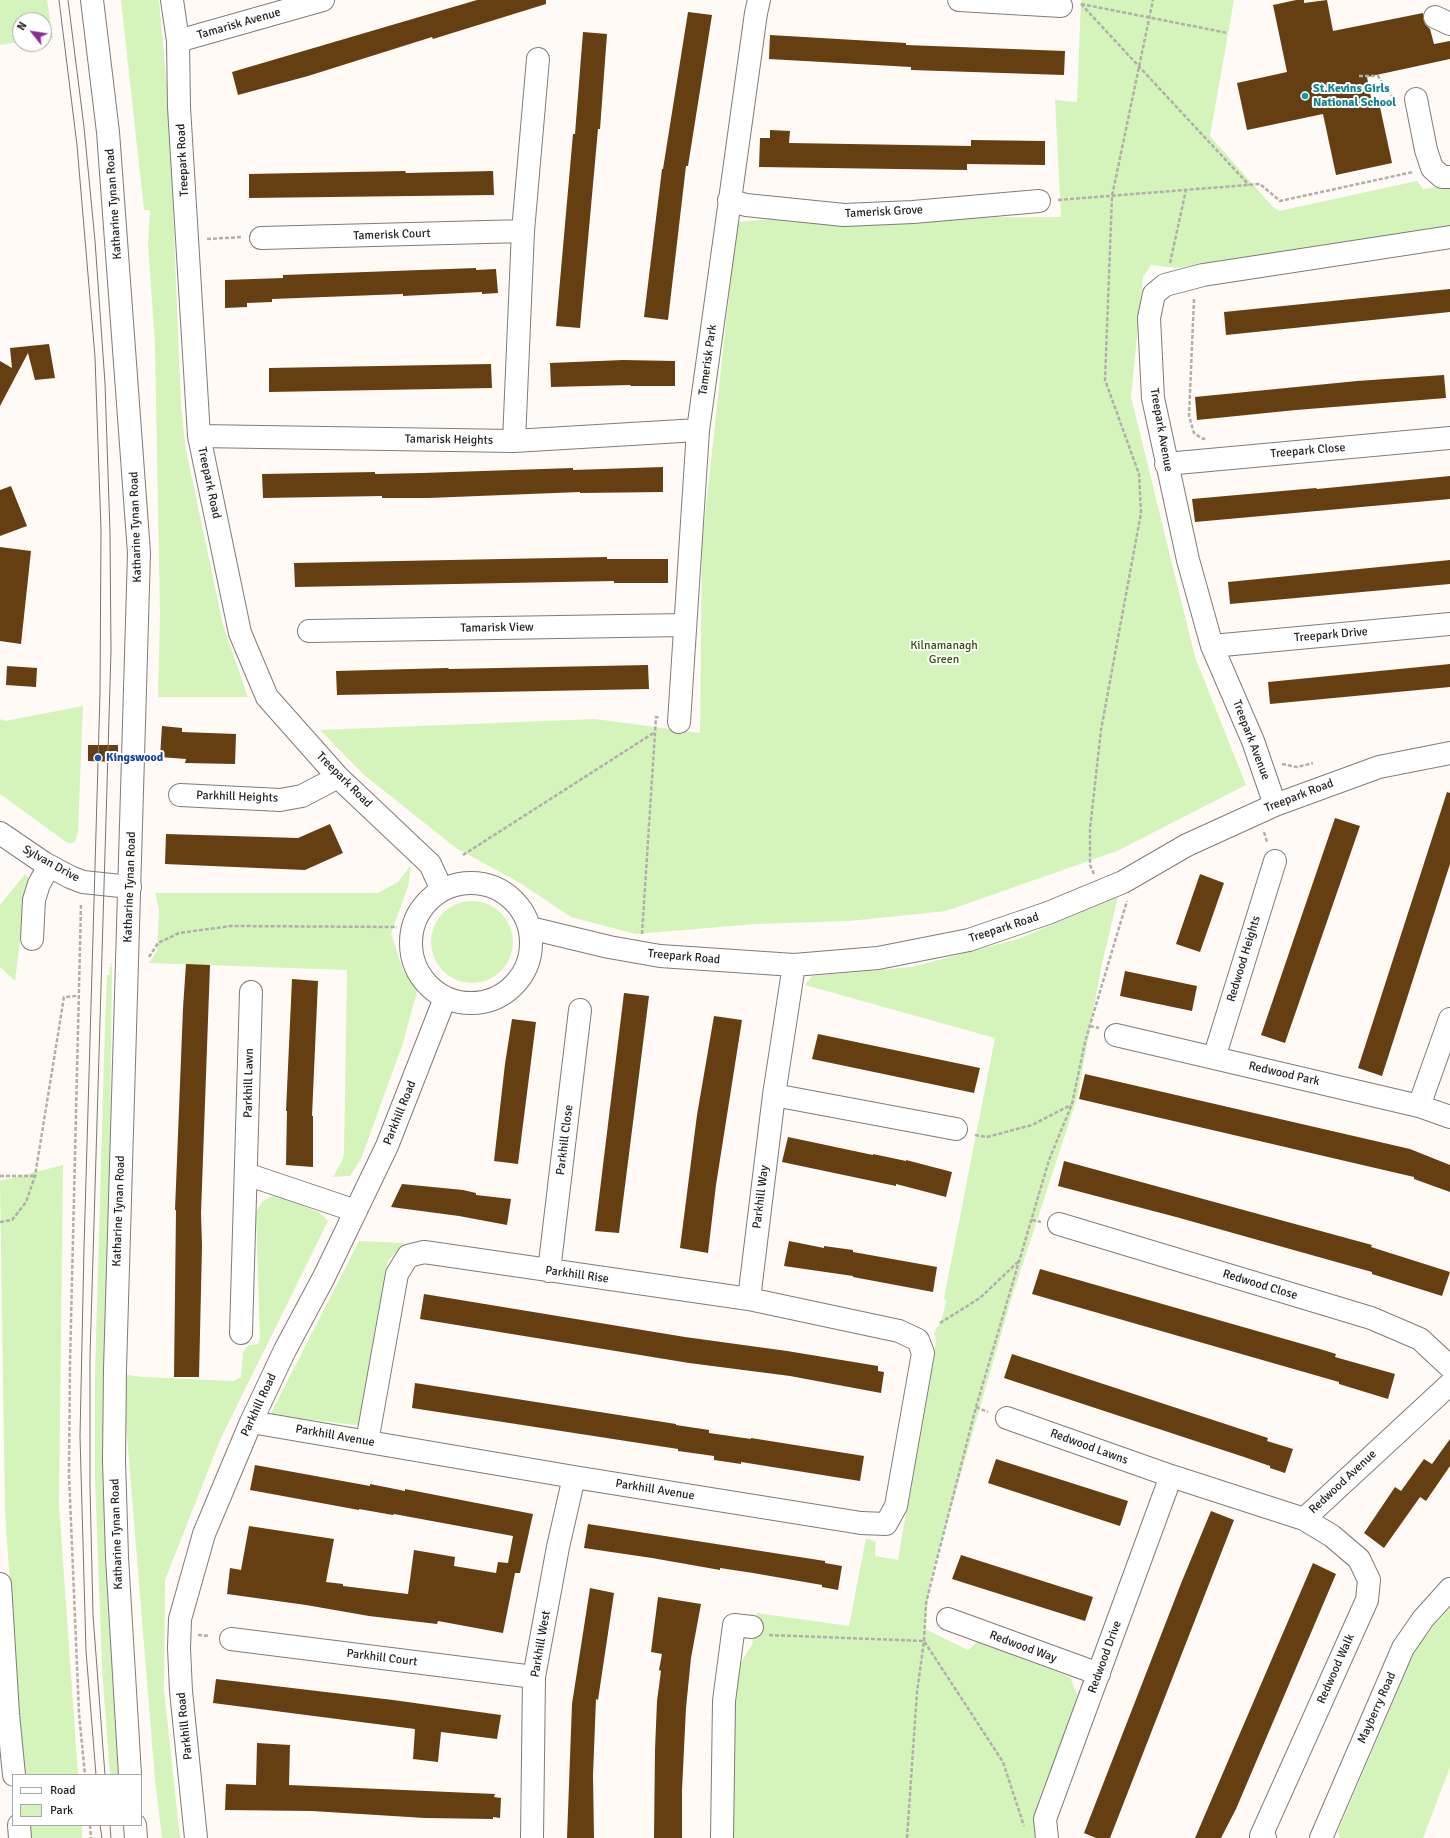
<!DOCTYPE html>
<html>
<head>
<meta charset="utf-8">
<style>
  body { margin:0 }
  #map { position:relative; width:1450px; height:1838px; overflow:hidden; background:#fffaf5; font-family:Signika,sans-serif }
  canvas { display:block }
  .legend { position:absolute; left:12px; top:1774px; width:130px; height:52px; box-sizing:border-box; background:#fff; border:1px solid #a8a7a7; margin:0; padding:5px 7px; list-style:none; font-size:12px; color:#262422 }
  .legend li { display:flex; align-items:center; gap:8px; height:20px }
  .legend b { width:20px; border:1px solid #a8a7a7 }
  .north { position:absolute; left:12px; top:12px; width:40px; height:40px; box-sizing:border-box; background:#fff; border:1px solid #a8a7a7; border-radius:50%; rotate:300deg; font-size:11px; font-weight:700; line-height:16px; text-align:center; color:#262422 }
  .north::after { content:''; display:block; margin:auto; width:14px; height:18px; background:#8d2b93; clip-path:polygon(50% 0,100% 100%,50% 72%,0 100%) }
</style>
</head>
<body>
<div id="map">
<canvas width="1450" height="1838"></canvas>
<ul class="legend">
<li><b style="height:5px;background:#fff"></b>Road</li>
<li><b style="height:11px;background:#d4f4bc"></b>Park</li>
</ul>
<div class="north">N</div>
</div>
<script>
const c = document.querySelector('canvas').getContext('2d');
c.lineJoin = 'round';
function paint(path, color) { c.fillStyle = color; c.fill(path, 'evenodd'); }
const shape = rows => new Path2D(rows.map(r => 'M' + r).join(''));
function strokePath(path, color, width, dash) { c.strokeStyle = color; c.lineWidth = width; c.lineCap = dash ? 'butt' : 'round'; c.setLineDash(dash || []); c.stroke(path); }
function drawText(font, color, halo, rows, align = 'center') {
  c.font = font + ' Signika,sans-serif'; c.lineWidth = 4; c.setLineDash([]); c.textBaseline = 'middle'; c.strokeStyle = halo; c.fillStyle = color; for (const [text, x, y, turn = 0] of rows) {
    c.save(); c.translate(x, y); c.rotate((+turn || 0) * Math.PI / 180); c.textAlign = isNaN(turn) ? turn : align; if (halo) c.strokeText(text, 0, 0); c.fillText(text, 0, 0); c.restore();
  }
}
const green = shape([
  [0,0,47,0,53,38,44,39,44,20,20,20,20,42,0,45],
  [121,0,159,0,169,110,181,406,186,450,223,625,248,697,158,697,160,614,155,345,148,244,150,210,144,210],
  [1081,0,1234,0,1210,136,1272,206,1279,211,1417,181,1423,189,1450,186,1450,226,1176,268,1151,265,1143,277,1131,397,1195,657,1246,785,1117,851,946,911,849,921,756,924,636,934,571,917,520,883,456,848,363,774,320,730,595,719,700,733,702,543,737,222,785,218,1061,217,1055,100,1077,102],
  [83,706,78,831,75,842,69,844,0,794,0,719,5,721],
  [411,865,408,887,391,933,403,971,418,988,402,1046,361,1159,350,1176,333,1177,343,1159,344,1153,347,970,149,963,157,951,159,910,155,893,378,893,398,882],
  [25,874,28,877,15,981,0,967,0,905],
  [1118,897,1101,968,1078,1095,1011,1300,930,1581,925,1629,968,1650,977,1642,1070,1677,1077,1695,1070,1722,1040,1797,1037,1808,1037,1838,730,1838,732,1719,738,1667,752,1645,757,1613,849,1626,866,1538,876,1542,875,1556,898,1560,936,1341,934,1334,937,1327,940,1325,942,1318,946,1301,944,1298,995,1038,805,985,812,976,912,967,1018,939],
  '431 942a41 41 0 1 1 82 0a41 41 0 1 1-82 0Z',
  [111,963,112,964,110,1148,104,1384,105,1544,110,1630,120,1775,110,1775,102,1668,95,1478,95,1373,105,1025,107,975,110,975,109,967,111,967],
  [63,1165,59,1504,78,1775,23,1775,5,1513,0,1181],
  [272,1196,280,1196,320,1213,328,1221,221,1438,165,1580,164,1690,180,1838,162,1838,155,1780,122,1374,142,1377,233,1381,241,1377,243,1352,249,1345,258,1344,260,1338,256,1212,262,1202],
  [359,1241,404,1243,388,1261,365,1426,270,1415],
  [1450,1608,1450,1767,1423,1838,1340,1838,1338,1831,1414,1653,1423,1638],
  [29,1825,82,1825,82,1838,30,1838]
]);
const building = shape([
  [477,0,546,0,546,4,433,39,432,37,308,76,238,95,232,72],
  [1296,0,1304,0,1304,3,1327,0,1333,31,1423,13,1423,18,1425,24,1430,29,1434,44,1450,41,1450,59,1367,77,1373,108,1380,107,1392,163,1336,175,1323,114,1247,130,1237,83,1287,72,1273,5],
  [688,12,712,15,688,166,686,166,668,320,644,317,662,169,663,169],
  [583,32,607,34,600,129,598,129,580,328,556,326,573,134,575,134],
  [770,35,906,43,906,45,1065,51,1064,75,911,70,911,67,769,59],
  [770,130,790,131,789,143,971,146,971,140,1045,141,1045,165,967,164,967,170,759,167,760,138,770,138],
  [405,171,406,173,493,171,494,195,249,198,249,174],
  [476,268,476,270,496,269,498,293,482,294,482,292,403,296,403,294,272,299,272,302,247,303,247,307,225,308,225,280,283,278,283,275],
  [1450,289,1450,312,1226,335,1224,312],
  [49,344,55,378,35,380,28,353,0,406,0,361,12,368,10,348],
  [623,360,675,361,675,386,631,386,630,385,551,387,550,363],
  [491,364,492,388,269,392,269,368],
  [1444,375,1446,398,1296,410,1197,420,1195,397,1357,381],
  [663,467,663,492,580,493,580,492,428,498,382,498,382,496,263,498,262,474,375,472,375,474,422,473,573,468,573,470],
  [1450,476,1450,499,1195,522,1192,499,1316,488,1317,489],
  [11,486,27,526,0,536,0,490],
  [0,547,31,551,21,644,0,641],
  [607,557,607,559,668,559,668,583,614,583,614,581,295,587,294,563],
  [1450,560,1450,584,1230,604,1228,582],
  [1450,664,1450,687,1270,704,1268,682],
  [648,665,649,689,337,695,336,671,448,668,449,669],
  [7,666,37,668,36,687,6,685],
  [162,726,182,728,182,732,236,734,235,764,185,763,186,759,160,757],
  [88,745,118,745,118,762,88,761],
  [1447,792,1450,793,1450,864,1382,1076,1358,1068],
  [1335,818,1360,826,1285,1043,1261,1035],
  [330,824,343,853,305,870,165,864,166,834,298,838],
  [1200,874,1224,883,1200,952,1176,944],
  [186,964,210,965,201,1213,202,1246,199,1377,174,1377,176,1210,175,1210,183,1008],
  [1125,971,1197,986,1192,1011,1120,996],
  [292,979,318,981,312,1116,313,1116,313,1167,286,1165,287,1111,286,1111],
  [624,993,649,996,619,1233,595,1231],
  [714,1016,742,1020,716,1185,708,1253,680,1248,697,1115],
  [512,1019,536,1022,518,1164,494,1161,505,1064],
  [818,1034,980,1068,974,1093,812,1059],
  [1085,1074,1410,1149,1450,1165,1450,1192,1414,1179,1414,1177,1079,1099],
  [788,1137,873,1155,873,1154,906,1161,906,1160,952,1172,946,1197,896,1184,896,1186,782,1162],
  [1064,1161,1372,1245,1371,1247,1450,1272,1442,1296,1372,1274,1372,1272,1176,1217,1058,1186],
  [402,1184,463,1190,476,1193,476,1195,511,1199,507,1225,459,1216,391,1207],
  [789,1241,824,1248,824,1246,853,1250,853,1252,937,1267,933,1292,853,1277,853,1276,784,1266],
  [1040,1269,1320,1349,1336,1354,1335,1357,1395,1374,1388,1399,1339,1384,1339,1382,1032,1294],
  [424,1294,685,1337,787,1351,878,1366,878,1371,884,1372,881,1393,790,1376,689,1363,420,1319],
  [1012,1354,1268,1438,1267,1441,1293,1449,1285,1473,1270,1468,1270,1466,1244,1457,1004,1378],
  [415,1383,676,1424,676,1425,709,1430,709,1433,751,1439,751,1438,864,1456,860,1481,741,1462,741,1464,714,1460,714,1456,678,1451,678,1449,412,1408],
  [1450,1439,1450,1466,1426,1501,1420,1497,1384,1548,1364,1533,1395,1487,1401,1491,1424,1459,1432,1464],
  [996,1459,1128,1501,1120,1526,988,1483],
  [255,1465,370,1486,370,1484,405,1491,405,1489,533,1514,520,1573,515,1573,503,1633,438,1621,437,1624,369,1616,306,1605,227,1594,230,1568,241,1570,249,1526,334,1539,326,1582,343,1584,343,1586,408,1594,414,1550,455,1557,454,1566,496,1573,498,1562,508,1563,513,1536,394,1514,393,1515,359,1509,359,1510,250,1490],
  [1211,1511,1234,1520,1110,1838,1096,1838,1084,1833,1182,1581],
  [588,1524,825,1561,825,1563,842,1566,838,1590,822,1587,822,1585,753,1573,720,1568,720,1570,652,1558,584,1548],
  [961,1555,1093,1597,1085,1621,952,1579],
  [1313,1563,1336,1574,1236,1809,1221,1838,1195,1838],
  [590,1588,614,1593,598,1700,596,1699,593,1775,594,1838,567,1838,572,1704],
  [658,1597,701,1604,691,1658,686,1708,682,1790,682,1838,654,1838,655,1750,657,1701,661,1671,659,1670,662,1654,651,1652],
  [216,1679,393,1700,501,1715,497,1739,441,1732,438,1762,413,1759,415,1729,213,1703],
  [257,1743,290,1745,289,1785,495,1794,494,1797,501,1798,500,1818,493,1817,493,1819,425,1818,312,1811,225,1810,226,1784,256,1785]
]);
const path = shape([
  [1081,4,1249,185],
  [1081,4,1228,33],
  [1359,76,1378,76,1396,102],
  [1058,200,1260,184,1280,201,1413,172],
  [207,239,242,237],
  [1170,263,1186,190],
  [1194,299,1189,416,1194,433,1203,439,1206,438],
  [1282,764,1297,767,1313,763],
  [1264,832,1267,842],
  [463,855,655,732],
  [1094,874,1090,865,1090,829,1101,730,1141,513,1139,474,1105,380,1112,196,1153,0],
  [81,905,70,1363,69,1474,79,1713,85,1775],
  [642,934,656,717,660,718],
  [149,957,158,943,179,933,231,926,397,927],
  [1090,1026,1099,1028],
  [975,1135,987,1137,1032,1125,1071,1105],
  [0,1176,35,1176],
  [1032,1220,1041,1222],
  [0,1222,12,1220,26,1202,35,1176,64,997,77,996],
  [940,1323,980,1298,1020,1260],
  [976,1407,988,1412],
  [198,1635,210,1636],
  [769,1635,924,1641,1003,1762,1024,1826],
  [90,1825,91,1838],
  [907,1838,917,1692,924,1641,926,1603,936,1563,976,1407,1049,1160,1072,1104,1085,1042,1127,901]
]);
const minor = shape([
  [172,0,178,41,179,107,199,436,240,633,267,697,338,777,430,864,442,890],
  [959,0,1061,6],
  [1435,17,1450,24],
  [178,41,323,0],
  [1416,99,1426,150,1432,168,1442,177,1450,177],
  [729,200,746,205,844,215,913,212,1039,201],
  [261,238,523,231],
  [199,436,514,441,698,430],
  [514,441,523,231,538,59],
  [1166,464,1450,438],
  [309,631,685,625],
  [1212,646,1450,624],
  [679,722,698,430,756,13,759,0],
  [180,795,280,800,302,796,338,777],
  [1275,805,1253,741,1212,646,1188,560,1153,398,1149,318,1154,294,1165,285,1203,275,1450,237],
  [0,833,44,863,70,877,83,882,130,887],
  '411 943a60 60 0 1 1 120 0a60 60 0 1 1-120 0Z',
  [530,928,609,947,660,956,794,965,878,958,969,940,1048,913,1123,882,1187,845,1275,805,1379,767,1450,753],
  [32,939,34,900,39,884,49,866],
  [1116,1035,1419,1106,1450,1117],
  [1214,1058,1275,861],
  [774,1095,956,1129],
  [1419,1106,1450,1019],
  [246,1174,356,1211],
  [1059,1224,1371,1318,1420,1339,1450,1367],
  [549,1271,580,1010],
  [749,1299,774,1095,794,965],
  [241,1333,251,992],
  [1007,1418,1171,1476,1304,1519,1450,1384],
  [251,1422,574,1477,861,1523,886,1524,896,1506,923,1353,918,1340,899,1331,749,1299,424,1252,408,1256,397,1274,367,1442],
  [0,1584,8,1714,14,1775],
  [948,1619,1099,1674],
  [231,1639,534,1677],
  [19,1825,20,1838],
  [196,1838,181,1691,179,1648,180,1619,204,1534,251,1422,285,1350,324,1277,387,1146,445,998],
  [532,1838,534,1677,558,1547,574,1477],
  [722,1838,724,1701,734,1625,752,1627],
  [1047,1838,1045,1819,1171,1476],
  [1265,1838,1261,1836,1367,1600,1369,1580,1359,1559,1332,1536,1304,1519],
  [1321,1838,1403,1648,1423,1619,1450,1589]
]);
const major = shape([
  [92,0,108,132,139,553,115,1369,114,1461,117,1557,130,1775],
  [135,1825,136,1838]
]);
const tram = shape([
  [59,0,77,145,95,357,101,530,100,693,84,1248,80,1436,86,1651,96,1775],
  [68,0,84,127,95,241,105,383,110,533,111,651,90,1357,90,1486,93,1615,105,1775],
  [100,1825,102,1838],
  [110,1825,111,1838]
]);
const markers = [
  [1305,96,4,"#0f9aa8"],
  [98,758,4,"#1a4fb4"]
];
const streetNames = [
  ["Tamarisk Avenue",239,24,-16],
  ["Treepark Road",183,160,-93],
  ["Katharine Tynan Road",114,204,-94],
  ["Tamerisk Grove",884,212,-3],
  ["Tamerisk Court",392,235,-2],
  ["Tamerisk Park",708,360,-82],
  ["Treepark Avenue",1161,430,80],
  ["Tamarisk Heights",449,440,1],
  ["Treepark Close",1308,451,-5],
  ["Treepark Road",209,483,78],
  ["Katharine Tynan Road",136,527,-92],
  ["Tamarisk View",497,628,-1],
  ["Treepark Drive",1331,635,-5],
  ["Treepark Avenue",1251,740,69],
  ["Treepark Road",344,780,45],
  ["Treepark Road",1299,796,-21],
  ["Parkhill Heights",237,797,2],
  ["Sylvan Drive",51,864,29],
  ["Katharine Tynan Road",130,887,-88],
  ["Treepark Road",1004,928,-18],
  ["Treepark Road",684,957,5],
  ["Redwood Heights",1244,959,-73],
  ["Redwood Park",1284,1074,13],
  ["Parkhill Lawn",249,1083,-89],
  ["Parkhill Road",400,1113,-68],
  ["Parkhill Close",565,1140,-83],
  ["Parkhill Way",761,1197,-83],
  ["Katharine Tynan Road",119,1211,-88],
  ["Parkhill Rise",577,1275,8],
  ["Redwood Close",1260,1285,17],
  ["Parkhill Road",259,1405,-65],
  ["Parkhill Avenue",335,1436,10],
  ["Redwood Lawns",1089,1447,20],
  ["Redwood Avenue",1343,1482,-43],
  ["Parkhill Avenue",655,1490,9],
  ["Katharine Tynan Road",117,1534,-92],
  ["Parkhill West",541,1644,-80],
  ["Redwood Way",1023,1647,20],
  ["Redwood Drive",1105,1657,-70],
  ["Parkhill Court",382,1658,7],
  ["Redwood Walk",1336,1669,-66],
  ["Mayberry Road",1377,1708,-66],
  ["Parkhill Road",185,1726,-96]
];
const cultureNames = [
  ["St.Kevins Girls",1313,89],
  ["National School",1313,103]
];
const parkNames = [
  ["Kilnamanagh",944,646],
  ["Green",944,660]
];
const transitNames = [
  ["Kingswood",106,758]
];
paint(green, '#d4f4bc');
paint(building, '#653f11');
strokePath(minor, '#807b76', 24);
strokePath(major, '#807b76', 24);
strokePath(path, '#b2aeaa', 2.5, [4, 2]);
strokePath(minor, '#fff', 22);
strokePath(major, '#fff', 22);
strokePath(tram, '#787572', 1);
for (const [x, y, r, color] of markers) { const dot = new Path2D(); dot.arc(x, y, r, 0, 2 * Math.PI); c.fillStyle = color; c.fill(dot); strokePath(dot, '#fff', 1.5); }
drawText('12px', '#262422', '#fff', streetNames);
drawText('bold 12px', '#0d838f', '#fff', cultureNames, 'left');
drawText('12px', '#30510a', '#fff', parkNames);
drawText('bold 12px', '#164399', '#fff', transitNames, 'left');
</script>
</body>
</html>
